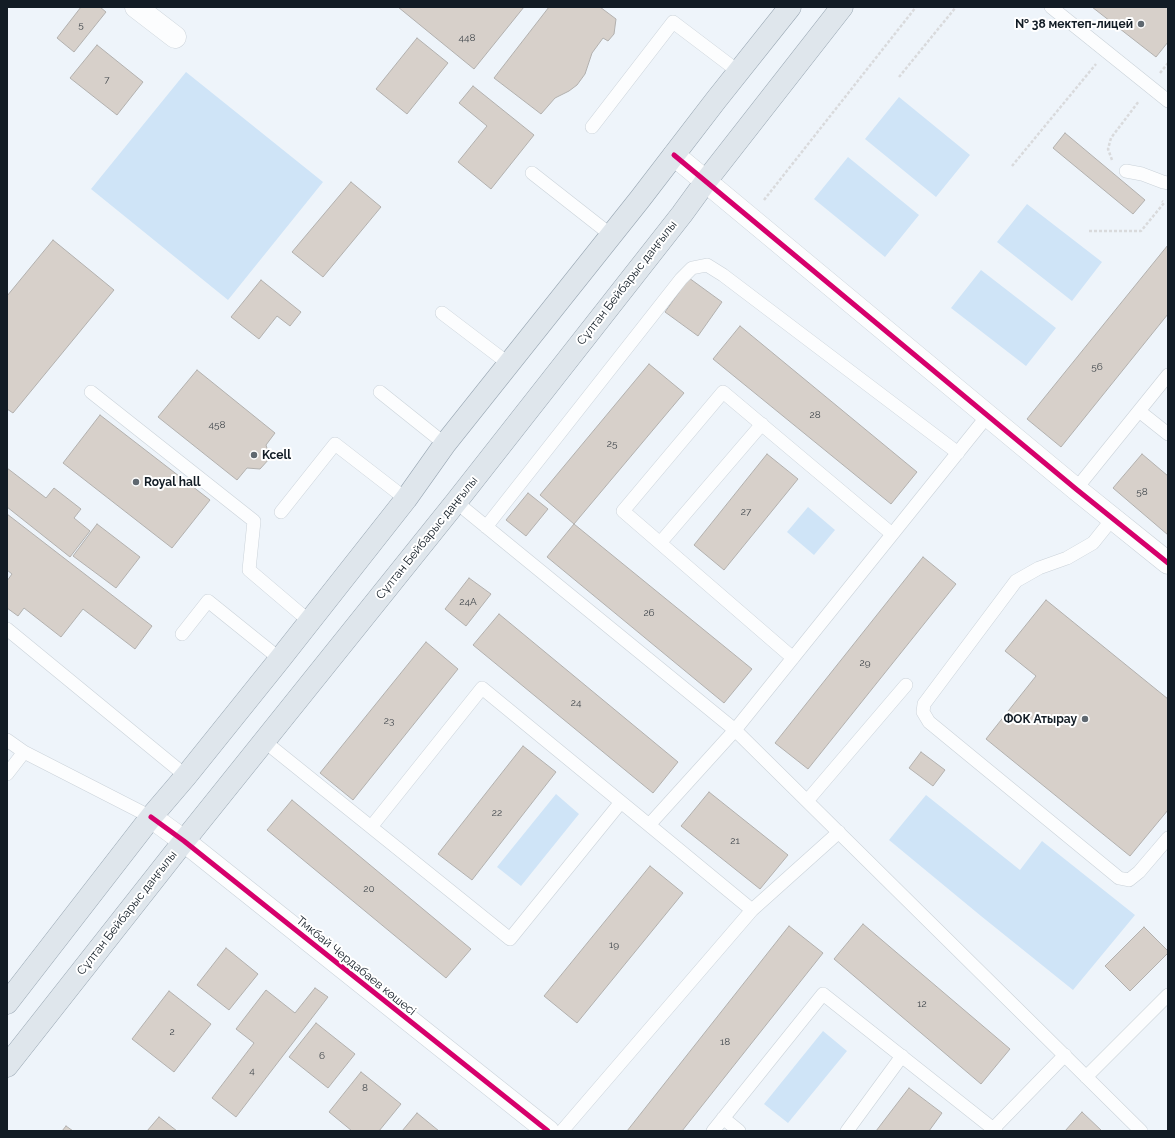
<!DOCTYPE html>
<html>
<head>
<meta charset="utf-8">
<style>
  body { margin:0 }
  #map { position:relative; width:1175px; height:1138px; overflow:hidden; background:#eef4fa; font-family:Raleway,sans-serif }
  canvas { display:block }
  .frame { position:absolute; inset:0; border:8px solid #121c25; pointer-events:none }
</style>
</head>
<body>
<div id="map">
<canvas width="1175" height="1138"></canvas>
<div class="frame"></div>
</div>
<script>
const c = document.querySelector('canvas').getContext('2d');
c.lineJoin = 'round';
function paint(path, color) { c.fillStyle = color; c.fill(path, 'evenodd'); }
const shape = rows => new Path2D(rows.map(r => 'M' + r).join(''));
function strokePath(path, color, width, dash) { c.strokeStyle = color; c.lineWidth = width; c.lineCap = dash ? 'butt' : 'round'; c.setLineDash(dash || []); c.stroke(path); }
function drawText(font, color, halo, rows, align = 'center') {
  c.font = font + ' Raleway,sans-serif'; c.lineWidth = 4; c.setLineDash([]); c.textBaseline = 'middle'; c.strokeStyle = halo; c.fillStyle = color; for (const [text, x, y, turn = 0] of rows) {
    c.save(); c.translate(x, y); c.rotate((+turn || 0) * Math.PI / 180); c.textAlign = isNaN(turn) ? turn : align; if (halo) c.strokeText(text, 0, 0); c.fillText(text, 0, 0); c.restore();
  }
}
const green = shape([
  [186,72,323,182,228,300,91,189],
  [899,97,970,155,936,197,865,139],
  [848,157,919,215,885,257,814,199],
  [1027,204,1102,262,1072,301,997,242],
  [981,270,1056,328,1026,366,951,308],
  [808,507,835,530,814,555,787,532],
  [556,794,579,814,521,886,497,867],
  [926,795,1020,870,1042,841,1135,915,1073,990,981,916,889,840],
  [823,1031,847,1051,788,1123,764,1104]
]);
const building = shape([
  [81,7,100,7,106,12,74,52,57,38,81,7],
  [398,7,524,7,474,69,398,7],
  [549,7,600,7,616,19,614,34,608,41,603,38,592,53,585,74,577,85,569,91,555,98,541,114,494,78,549,7],
  [1092,7,1168,7,1168,42,1156,57,1092,7],
  [417,38,448,63,407,114,376,89,417,38],
  [97,45,143,82,117,115,70,78,97,45],
  [473,86,534,135,491,189,458,162,487,126,459,103,473,86],
  [1065,133,1145,200,1133,214,1053,148,1065,133],
  [351,182,381,207,323,277,292,252,351,182],
  [53,240,114,290,13,413,7,409,7,296,53,240],
  [1168,245,1168,314,1061,447,1027,419,1168,245],
  [689,278,722,302,698,336,665,312,689,278],
  [261,280,301,312,290,326,277,316,259,339,231,317,261,280],
  [740,326,917,472,891,504,713,359,740,326],
  [649,364,684,393,574,524,540,495,649,364],
  [197,370,275,433,266,445,270,458,260,469,247,468,237,480,158,417,197,370],
  [100,415,210,500,172,548,63,463,100,415],
  [767,454,798,479,724,570,694,545,767,454],
  [1142,454,1168,476,1168,535,1113,488,1142,454],
  [7,468,46,498,54,488,81,509,74,518,90,531,70,557,7,507,7,468],
  [528,493,548,509,526,536,506,520,528,493],
  [7,514,152,626,135,649,83,609,61,637,24,608,18,616,7,608,7,581,12,574,7,570,7,514],
  [97,524,140,557,116,588,73,556,97,524],
  [574,524,752,669,724,703,547,557,574,524],
  [923,557,956,584,808,769,775,743,923,557],
  [469,578,491,594,466,626,445,609,469,578],
  [1046,600,1168,699,1168,810,1130,856,986,739,1036,676,1005,651,1046,600],
  [499,614,678,762,653,793,473,645,499,614],
  [426,642,458,669,353,800,320,773,426,642],
  [523,746,556,772,472,880,438,854,523,746],
  [921,752,945,770,933,786,909,768,921,752],
  [709,792,788,855,760,889,681,826,709,792],
  [292,800,471,949,446,978,267,830,292,800],
  [650,866,683,893,577,1023,544,996,650,866],
  [863,924,1010,1049,981,1084,834,959,863,924],
  [789,926,823,953,682,1131,627,1131,789,926],
  [1144,927,1168,951,1168,953,1130,991,1105,966,1144,927],
  [226,948,258,974,229,1010,197,985,226,948],
  [315,988,328,997,236,1117,212,1098,254,1043,236,1029,266,990,295,1013,315,988],
  [169,991,211,1024,174,1072,132,1039,169,991],
  [316,1023,355,1054,328,1088,289,1057,316,1023],
  [361,1072,401,1104,379,1131,352,1131,329,1112,361,1072],
  [909,1088,942,1113,929,1131,876,1131,909,1088],
  [1082,1112,1102,1131,1065,1131,1082,1112],
  [417,1113,439,1131,402,1131,417,1113],
  [159,1117,177,1131,147,1131,159,1117],
  [66,1126,73,1131,62,1131,66,1126]
]);
const path = shape([
  [1160,73,1168,63],
  [899,77,956,7],
  [1112,160,1108,149,1111,138,1139,101],
  [1012,166,1096,64],
  [764,200,916,7],
  [1089,231,1141,231,1164,203,1162,201]
]);
const lane = shape([
  [1051,7,1168,101],
  [592,127,673,22,739,72],
  [1126,171,1142,174,1163,182,1168,183],
  [532,173,611,235],
  [442,313,509,364],
  [91,392,254,521,249,570,309,621],
  [380,392,445,444],
  [1139,411,1168,434],
  [1076,489,1168,375],
  [456,502,735,730,1141,1131],
  [281,512,335,444,406,499],
  [1113,518,1093,543,1067,558,1039,568,1016,581,924,704,923,712,929,722,1119,878,1129,880,1139,872,1168,838],
  [486,527,681,279,692,268,707,265,723,275,958,453],
  [660,543,762,424],
  [7,629,186,776],
  [182,634,208,601,280,659],
  [793,658,623,511,723,392,892,534],
  [7,740,24,752],
  [264,741,371,827,482,688,649,825,735,730,988,415],
  [7,774,24,752,151,817],
  [807,801,906,685],
  [649,825,752,910],
  [371,827,510,939,621,802],
  [1086,1077,1168,995],
  [723,1118,739,1131],
  [562,1131,752,910,839,832],
  [713,1131,823,994,996,1131],
  [847,1131,902,1056],
  [991,1131,1065,1055]
]);
const street = shape([
  [136,7,175,37],
  [674,155,1076,489,1168,563],
  [151,817,184,841,548,1131]
]);
const primary = shape([
  [7,1003,151,817,186,776,280,659,406,499,445,444,640,199,716,100,790,7],
  [7,1066,184,841,456,502,682,214,706,181,842,7]
]);
const cycleway = shape([
  [674,155,1076,489,1168,563],
  [151,817,184,841,548,1131]
]);
const markers = [
  [1141,24,4,"#5f6870"],
  [254,455,4,"#5f6870"],
  [136,482,4,"#5f6870"],
  [1085,719,4,"#5f6870"]
];
const numberNames = [
  ["5",81,25],
  ["448",467,38],
  ["7",107,80],
  ["56",1097,367],
  ["28",815,415],
  ["458",217,425],
  ["25",612,444],
  ["58",1142,492],
  ["27",746,512],
  ["24А",468,602],
  ["26",649,613],
  ["29",865,663],
  ["24",576,703],
  ["23",389,721],
  ["22",497,813],
  ["21",735,841],
  ["20",369,889],
  ["19",614,945],
  ["12",922,1004],
  ["2",172,1032],
  ["18",725,1042],
  ["6",322,1056],
  ["4",252,1071],
  ["8",365,1088]
];
const poiNames = [
  ["№ 38 мектеп-лицей",1133,24],
  ["Kcell",262,455,"left"],
  ["Royal hall",144,482,"left"],
  ["ФОК Атырау",1077,719]
];
const streetNames = [
  ["Сұлтан Бейбарыс даңғылы",627,283,-52],
  ["Сұлтан Бейбарыс даңғылы",427,538,-51],
  ["Сұлтан Бейбарыс даңғылы",127,913,-52],
  ["Тмкбай Чердабаев көшесі",356,966,39]
];
paint(green, '#cfe4f7');
paint(building, '#d7d0ca');
strokePath(building, '#b2b0ae', 1);
strokePath(lane, '#cad2d9', 14);
strokePath(street, '#cad2d9', 23);
strokePath(primary, '#96a4b0', 23);
strokePath(path, '#d9dadc', 2.5, [3, 2]);
strokePath(lane, '#fcfdfe', 13);
strokePath(street, '#fcfdfe', 22);
strokePath(primary, '#dfe6ec', 22);
strokePath(cycleway, '#d6006c', 5);
for (const [x, y, r, color] of markers) { const dot = new Path2D(); dot.arc(x, y, r, 0, 2 * Math.PI); c.fillStyle = color; c.fill(dot); strokePath(dot, '#fff', 1.5); }
drawText('10px', '#43494e', null, numberNames);
drawText('bold 12px', '#121c25', '#fff', poiNames, 'right');
drawText('12px', '#121c25', '#fff', streetNames);
</script>
</body>
</html>
